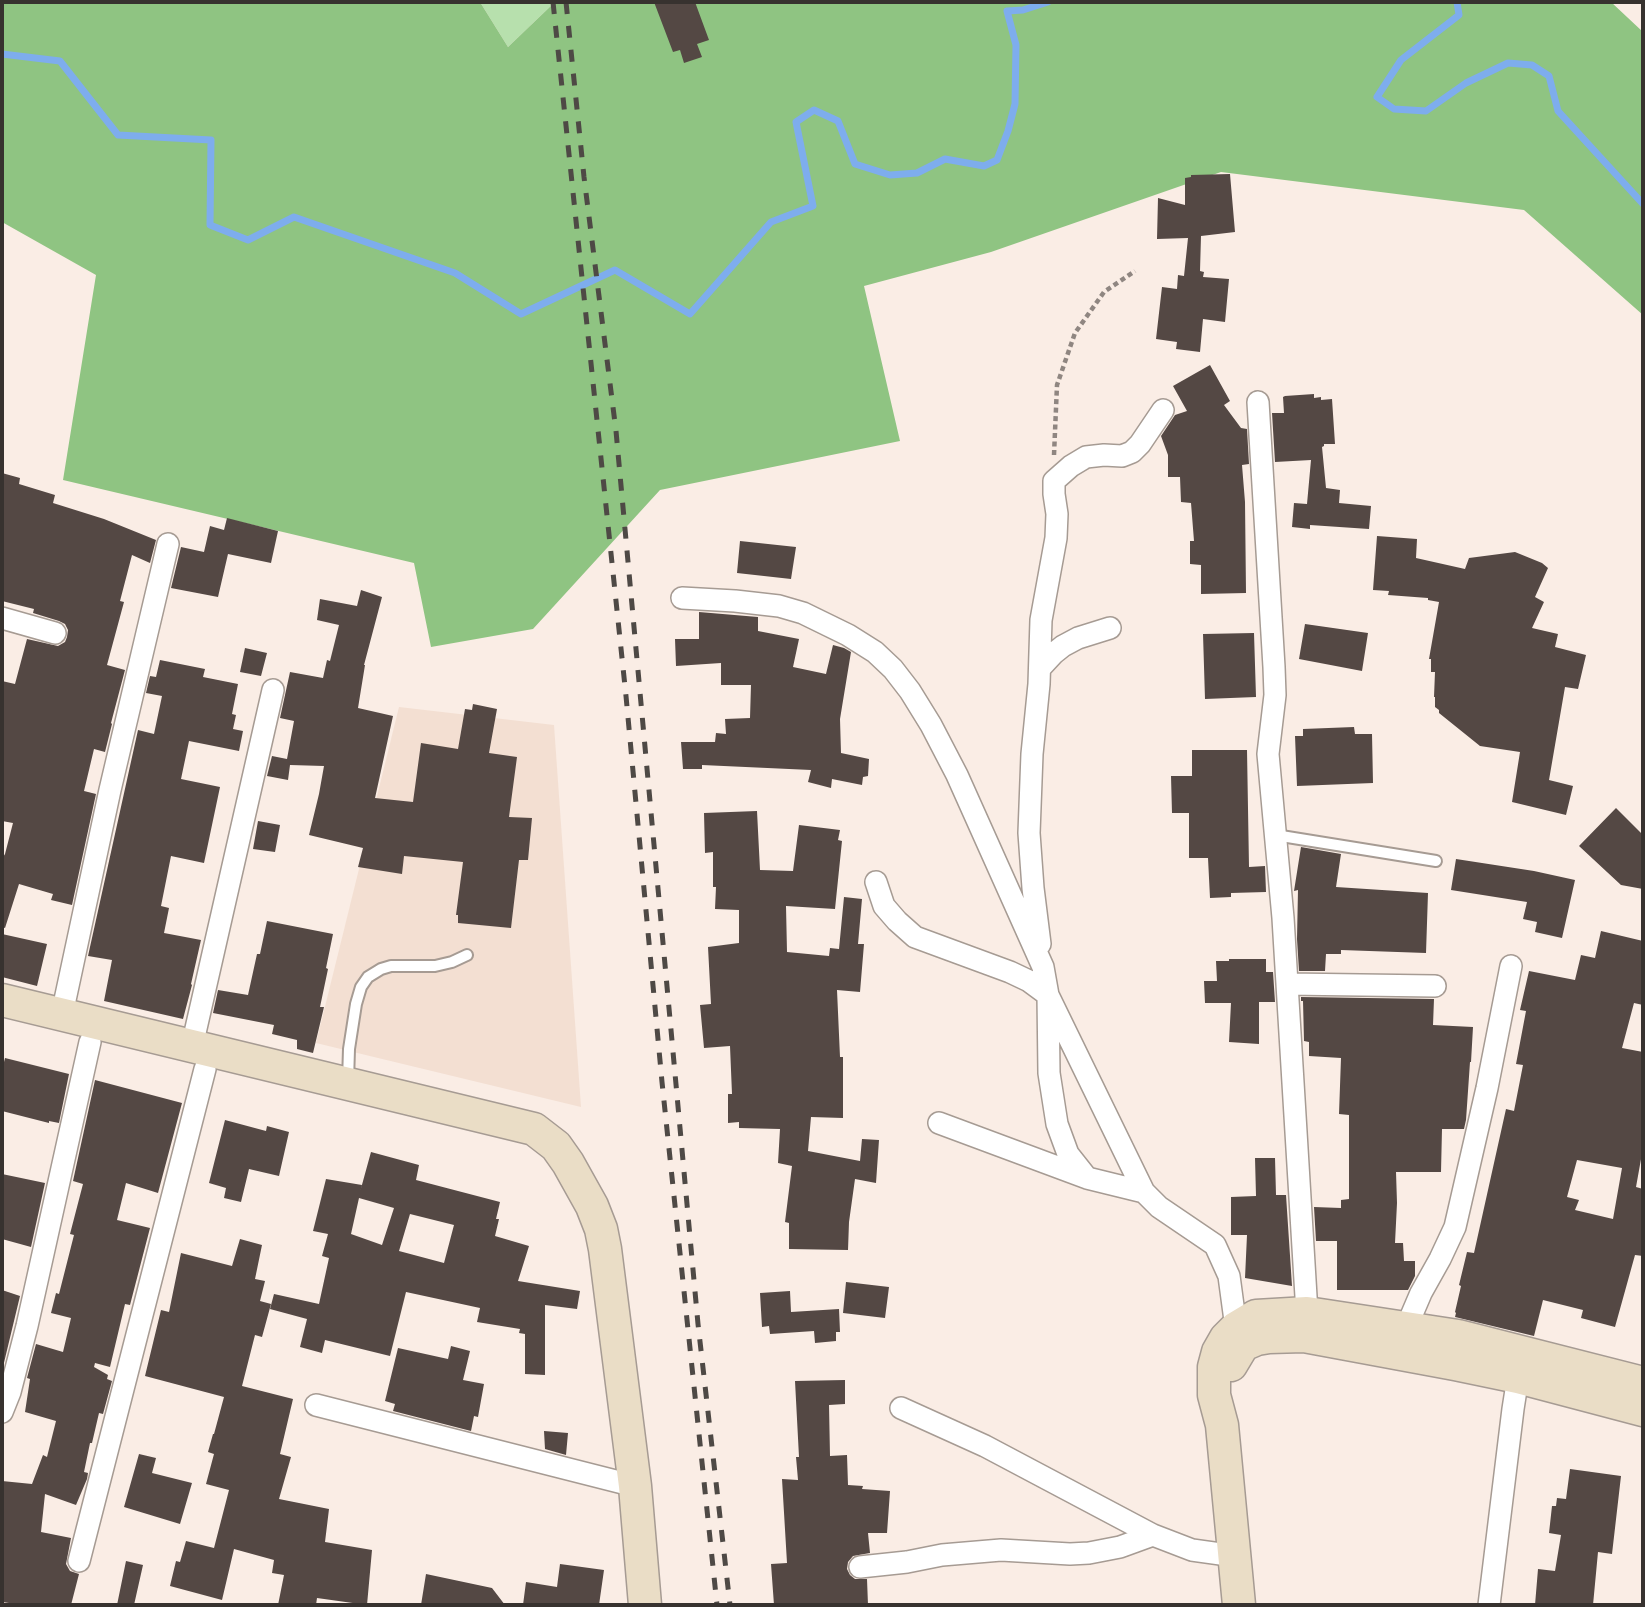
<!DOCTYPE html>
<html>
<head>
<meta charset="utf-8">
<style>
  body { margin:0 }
  #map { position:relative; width:1645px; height:1607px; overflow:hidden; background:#faede5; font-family:Inter,sans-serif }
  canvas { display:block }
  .frame { position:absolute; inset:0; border:4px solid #37322f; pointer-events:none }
</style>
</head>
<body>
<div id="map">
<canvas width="1645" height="1607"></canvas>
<div class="frame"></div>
</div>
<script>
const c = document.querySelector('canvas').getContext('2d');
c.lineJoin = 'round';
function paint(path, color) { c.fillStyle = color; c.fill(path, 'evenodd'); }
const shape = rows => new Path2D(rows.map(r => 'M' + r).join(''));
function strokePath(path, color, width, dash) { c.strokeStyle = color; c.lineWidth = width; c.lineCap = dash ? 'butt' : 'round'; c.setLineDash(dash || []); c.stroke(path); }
const built = shape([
  [399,707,554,725,581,1107,316,1043]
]);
const green = shape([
  [480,2,555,2,508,47]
]);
const forest = shape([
  [2,2,480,2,508,47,555,2,1611,2,1643,32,1643,315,1524,210,1221,172,991,252,864,286,900,441,660,490,533,629,431,647,414,563,63,480,96,275,2,222]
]);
const stream = shape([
  [1457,2,1459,15,1401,60,1377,97,1394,109,1426,111,1466,83,1508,63,1532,65,1549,76,1558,111,1643,204],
  [2,54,60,61,118,135,211,140,210,225,248,240,294,217,455,273,521,314,615,270,690,314,771,222,813,206,796,122,814,110,838,121,855,164,890,175,917,173,945,159,984,166,997,160,1008,131,1015,104,1016,45,1007,11,1023,10,1048,2]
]);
const building = shape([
  [654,2,695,2,709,40,697,44,702,57,684,63,680,50,673,52],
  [1230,174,1235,232,1201,236,1200,271,1204,272,1203,277,1229,279,1225,322,1203,319,1200,352,1176,349,1177,342,1156,339,1162,287,1177,289,1178,275,1184,276,1188,238,1157,239,1158,198,1185,205,1185,178,1191,177,1191,175],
  [1210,365,1230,401,1224,405,1241,428,1247,429,1249,464,1242,465,1245,502,1246,593,1201,594,1201,565,1190,564,1190,541,1194,541,1191,503,1181,502,1180,477,1168,477,1168,455,1161,436,1175,415,1187,411,1173,386],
  [1314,394,1314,398,1321,397,1321,400,1332,399,1335,444,1324,444,1324,446,1322,447,1326,488,1340,490,1339,503,1371,506,1369,529,1310,525,1310,529,1292,527,1294,503,1307,504,1311,460,1275,462,1272,413,1284,413,1283,397,1285,396],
  [2,473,20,478,19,484,55,495,53,503,104,519,156,540,150,563,132,555,120,601,124,602,107,665,125,670,111,723,112,724,105,752,94,749,84,791,96,794,72,905,51,900,53,894,19,884,5,928,2,927,2,859,5,854,13,823,2,821,2,681,15,684,27,639,58,646,65,642,67,637,68,630,65,624,59,621,33,613,34,609,2,601],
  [227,518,278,531,271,563,228,554,218,597,171,588,181,547,204,552,210,526,224,530],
  [1377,536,1417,539,1416,558,1465,569,1469,558,1515,552,1542,563,1548,568,1535,597,1544,602,1532,628,1558,634,1555,647,1586,655,1578,689,1565,687,1549,780,1573,786,1566,815,1512,802,1520,752,1480,746,1439,713,1439,710,1435,707,1435,697,1434,697,1435,672,1431,672,1431,659,1429,659,1439,602,1428,600,1428,598,1388,595,1389,591,1373,590],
  [740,541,796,547,791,579,737,573],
  [361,590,382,597,364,665,365,665,358,708,393,716,375,798,413,802,421,743,458,749,465,709,472,710,473,704,497,709,489,753,517,757,509,817,532,818,528,860,519,860,511,928,458,923,458,915,456,915,463,862,404,856,402,874,358,867,363,848,309,835,319,794,324,766,290,765,288,780,267,776,272,756,287,759,294,721,280,718,290,672,323,678,327,660,330,661,339,625,317,620,320,599,357,606],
  [699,612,758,617,758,631,799,639,793,667,826,674,833,645,844,648,851,652,840,719,841,753,869,759,868,776,863,777,862,785,832,779,831,788,808,782,811,770,702,765,702,769,683,769,681,742,715,742,716,733,726,734,725,719,750,718,751,685,721,685,721,663,676,666,675,639,699,639],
  [1305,624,1368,633,1362,671,1299,659],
  [1254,633,1256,697,1205,699,1203,634],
  [245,648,267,653,261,676,240,672],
  [160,660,205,669,203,677,238,684,232,714,236,715,233,729,243,731,239,751,189,741,181,779,220,787,204,863,171,856,161,906,169,908,164,933,201,940,191,984,192,985,183,1019,104,1001,112,960,88,956,138,730,154,734,162,696,146,693,150,676,156,677],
  [1354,727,1355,734,1372,734,1373,783,1297,786,1295,736,1303,736,1303,729],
  [1192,750,1247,750,1249,867,1265,866,1266,892,1231,893,1231,897,1210,898,1208,858,1189,858,1189,813,1172,813,1171,776,1192,776],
  [1616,808,1643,835,1643,889,1621,885,1579,846],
  [757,811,760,870,793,871,799,825,840,830,838,840,842,841,835,909,786,906,787,952,829,956,830,948,839,949,844,897,862,899,858,944,864,944,860,992,837,990,840,1057,843,1057,843,1118,811,1117,808,1151,860,1161,862,1139,879,1140,876,1183,855,1179,849,1222,848,1250,789,1249,789,1223,785,1222,792,1166,778,1163,780,1129,739,1128,739,1122,728,1123,728,1094,732,1094,730,1046,704,1048,700,1005,711,1004,708,947,739,943,739,910,715,909,716,887,713,887,713,852,705,853,704,813],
  [258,821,280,825,275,852,253,849],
  [1301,847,1341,854,1336,887,1428,893,1426,953,1341,950,1341,954,1326,954,1325,971,1299,971,1297,939,1298,890,1294,891],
  [1456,859,1534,871,1575,880,1562,938,1535,932,1537,922,1523,919,1527,902,1451,890],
  [267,921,333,934,326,968,328,969,320,1007,324,1007,313,1053,297,1049,297,1040,272,1034,274,1025,213,1013,218,990,248,995,257,954,260,954],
  [1601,931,1643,941,1643,1005,1634,1003,1622,1048,1643,1052,1643,1148,1636,1187,1643,1189,1643,1256,1635,1255,1615,1327,1581,1318,1583,1310,1543,1300,1534,1336,1455,1317,1456,1313,1455,1312,1461,1286,1459,1285,1467,1252,1474,1253,1506,1109,1514,1111,1523,1065,1516,1064,1526,1011,1520,1010,1529,971,1575,980,1581,955,1595,958],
  [1577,1160,1622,1168,1613,1219,1575,1210,1579,1200,1567,1197],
  [2,934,47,944,37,986,2,977],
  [1229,959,1266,959,1266,972,1273,972,1275,1002,1259,1002,1259,1044,1229,1042,1231,1003,1205,1003,1204,981,1217,981,1216,961,1229,961],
  [1301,997,1434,999,1433,1025,1473,1027,1471,1062,1470,1062,1466,1120,1464,1129,1442,1129,1441,1172,1396,1172,1397,1203,1395,1243,1403,1243,1404,1261,1415,1261,1415,1276,1408,1290,1337,1290,1337,1241,1316,1241,1314,1207,1341,1208,1341,1200,1349,1199,1349,1115,1339,1114,1341,1058,1309,1056,1309,1042,1304,1041,1303,1001,1301,1001],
  [5,1058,69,1074,59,1123,49,1121,49,1123,2,1111,2,1070],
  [95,1080,182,1103,158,1193,126,1183,117,1220,150,1228,130,1305,125,1304,110,1367,95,1363,94,1367,108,1375,107,1379,112,1381,103,1414,99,1413,92,1443,90,1443,84,1472,88,1473,87,1479,76,1505,45,1494,41,1532,71,1538,66,1564,70,1571,79,1574,71,1605,16,1605,16,1604,2,1602,2,1481,32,1484,43,1455,47,1457,56,1421,25,1412,30,1379,27,1378,36,1344,63,1352,71,1318,51,1313,56,1293,59,1294,74,1235,70,1234,83,1184,73,1181],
  [225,1120,266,1131,267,1126,289,1132,279,1176,249,1169,241,1202,224,1198,226,1188,209,1183],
  [371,1152,419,1165,416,1180,500,1202,496,1219,499,1219,495,1236,529,1246,518,1281,580,1291,577,1309,545,1305,545,1375,525,1374,525,1334,519,1333,520,1329,477,1322,480,1308,406,1292,390,1356,325,1340,322,1353,300,1347,307,1319,270,1309,274,1294,319,1304,329,1258,322,1256,328,1234,313,1231,326,1179,362,1185,360,1192],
  [359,1198,394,1208,382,1245,351,1234],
  [410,1214,454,1225,444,1263,399,1251],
  [1255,1158,1275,1158,1276,1195,1286,1195,1292,1286,1245,1278,1247,1235,1231,1235,1231,1197,1256,1196],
  [2,1174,45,1183,31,1247,2,1239],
  [240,1239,262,1245,255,1279,265,1281,260,1301,271,1304,262,1337,255,1335,242,1386,293,1399,280,1454,291,1457,279,1499,329,1509,325,1542,372,1550,367,1605,317,1598,316,1605,278,1605,284,1575,272,1573,274,1560,234,1549,222,1600,170,1586,176,1561,180,1562,186,1541,214,1548,229,1490,206,1484,214,1454,208,1452,213,1434,214,1434,224,1397,145,1376,161,1310,169,1312,181,1253,232,1266],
  [846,1282,889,1287,885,1318,843,1313],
  [2,1290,20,1296,2,1371],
  [790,1291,791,1312,839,1309,840,1332,836,1332,836,1341,815,1343,814,1331,770,1334,769,1326,762,1327,760,1293],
  [451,1346,470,1351,463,1380,484,1384,478,1417,474,1416,471,1431,393,1411,395,1404,385,1401,398,1348,448,1359],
  [845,1380,845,1404,829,1405,830,1456,847,1455,848,1485,863,1486,862,1489,890,1491,887,1533,868,1533,870,1553,853,1556,848,1562,847,1569,850,1575,855,1579,867,1579,868,1605,774,1605,771,1564,787,1563,782,1479,798,1480,796,1457,799,1457,795,1381],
  [544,1431,568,1433,566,1455,545,1449],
  [139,1454,156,1458,152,1473,192,1483,180,1524,124,1507],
  [1570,1469,1621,1476,1612,1554,1598,1552,1593,1605,1535,1605,1538,1569,1555,1571,1561,1535,1549,1533,1552,1506,1556,1506,1557,1498,1566,1499],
  [126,1561,143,1565,134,1605,117,1605],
  [560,1564,604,1570,599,1605,523,1605,526,1582,557,1587],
  [426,1574,492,1588,505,1605,421,1605]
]);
const path = shape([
  [1054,455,1057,385,1075,333,1104,292,1135,271]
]);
const lane = shape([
  [1275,835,1436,861],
  [348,1081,349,1049,356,1004,361,987,368,977,381,969,391,966,435,966,452,962,467,955]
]);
const street = shape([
  [1258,402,1274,667,1275,695,1268,754,1283,918,1307,1313,1305,1325],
  [682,598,735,601,779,606,803,613,848,635,875,652,893,669,910,691,931,725,957,775,1043,967,1048,995,1049,1073,1057,1124,1068,1154,1087,1178],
  [2,618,55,633],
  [1040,668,1053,654,1063,646,1078,638,1110,628],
  [876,882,884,906,897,921,915,937,1010,972,1029,981,1048,995,1144,1192,1159,1207,1215,1245,1229,1276,1236,1328,1240,1339],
  [1040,944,1033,888,1029,833,1032,754,1039,684,1041,620,1056,538,1057,514,1054,494,1054,481,1071,466,1086,457,1104,455,1122,456,1132,452,1140,444,1163,410],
  [1287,984,1435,986],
  [62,1014,110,790,168,544],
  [192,1046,273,690],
  [939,1123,1087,1178,1144,1192],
  [1406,1328,1421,1293,1440,1259,1455,1227,1487,1088,1511,966],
  [316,1405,635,1486],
  [901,1408,985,1446,1153,1535,1192,1550,1235,1556],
  [2,1412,10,1392,27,1326,90,1042],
  [79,1561,205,1069],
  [860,1567,907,1562,942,1555,1001,1550,1070,1554,1089,1553,1120,1547,1153,1535],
  [1489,1605,1513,1409,1518,1377]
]);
const secondary = shape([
  [2,1000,534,1129,556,1146,568,1163,592,1206,601,1229,605,1249,635,1486,645,1605],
  [1231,1365,1243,1345,1257,1339,1269,1337,1304,1336,1455,1364,1518,1377,1643,1410],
  [1239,1605,1222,1425,1214,1395,1214,1367,1218,1352,1226,1338,1236,1328,1256,1316,1307,1313,1458,1336,1643,1383]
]);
const rail = shape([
  [553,2,626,696,662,1082,717,1605],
  [566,2,584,177,616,431,698,1324,730,1605]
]);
paint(built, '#f3dfd2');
paint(green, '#b7e0ad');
paint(forest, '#8fc482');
strokePath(stream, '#7eaded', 7);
paint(building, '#544844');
strokePath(lane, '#a69b93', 14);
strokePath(street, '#a69b93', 24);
strokePath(secondary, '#a69b93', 35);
strokePath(path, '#8f8681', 4.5, [5, 3.5]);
strokePath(lane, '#fff', 10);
strokePath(street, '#fff', 21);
strokePath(secondary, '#eaddc6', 32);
strokePath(rail, '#4e4945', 5, [12, 12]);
</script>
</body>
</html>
